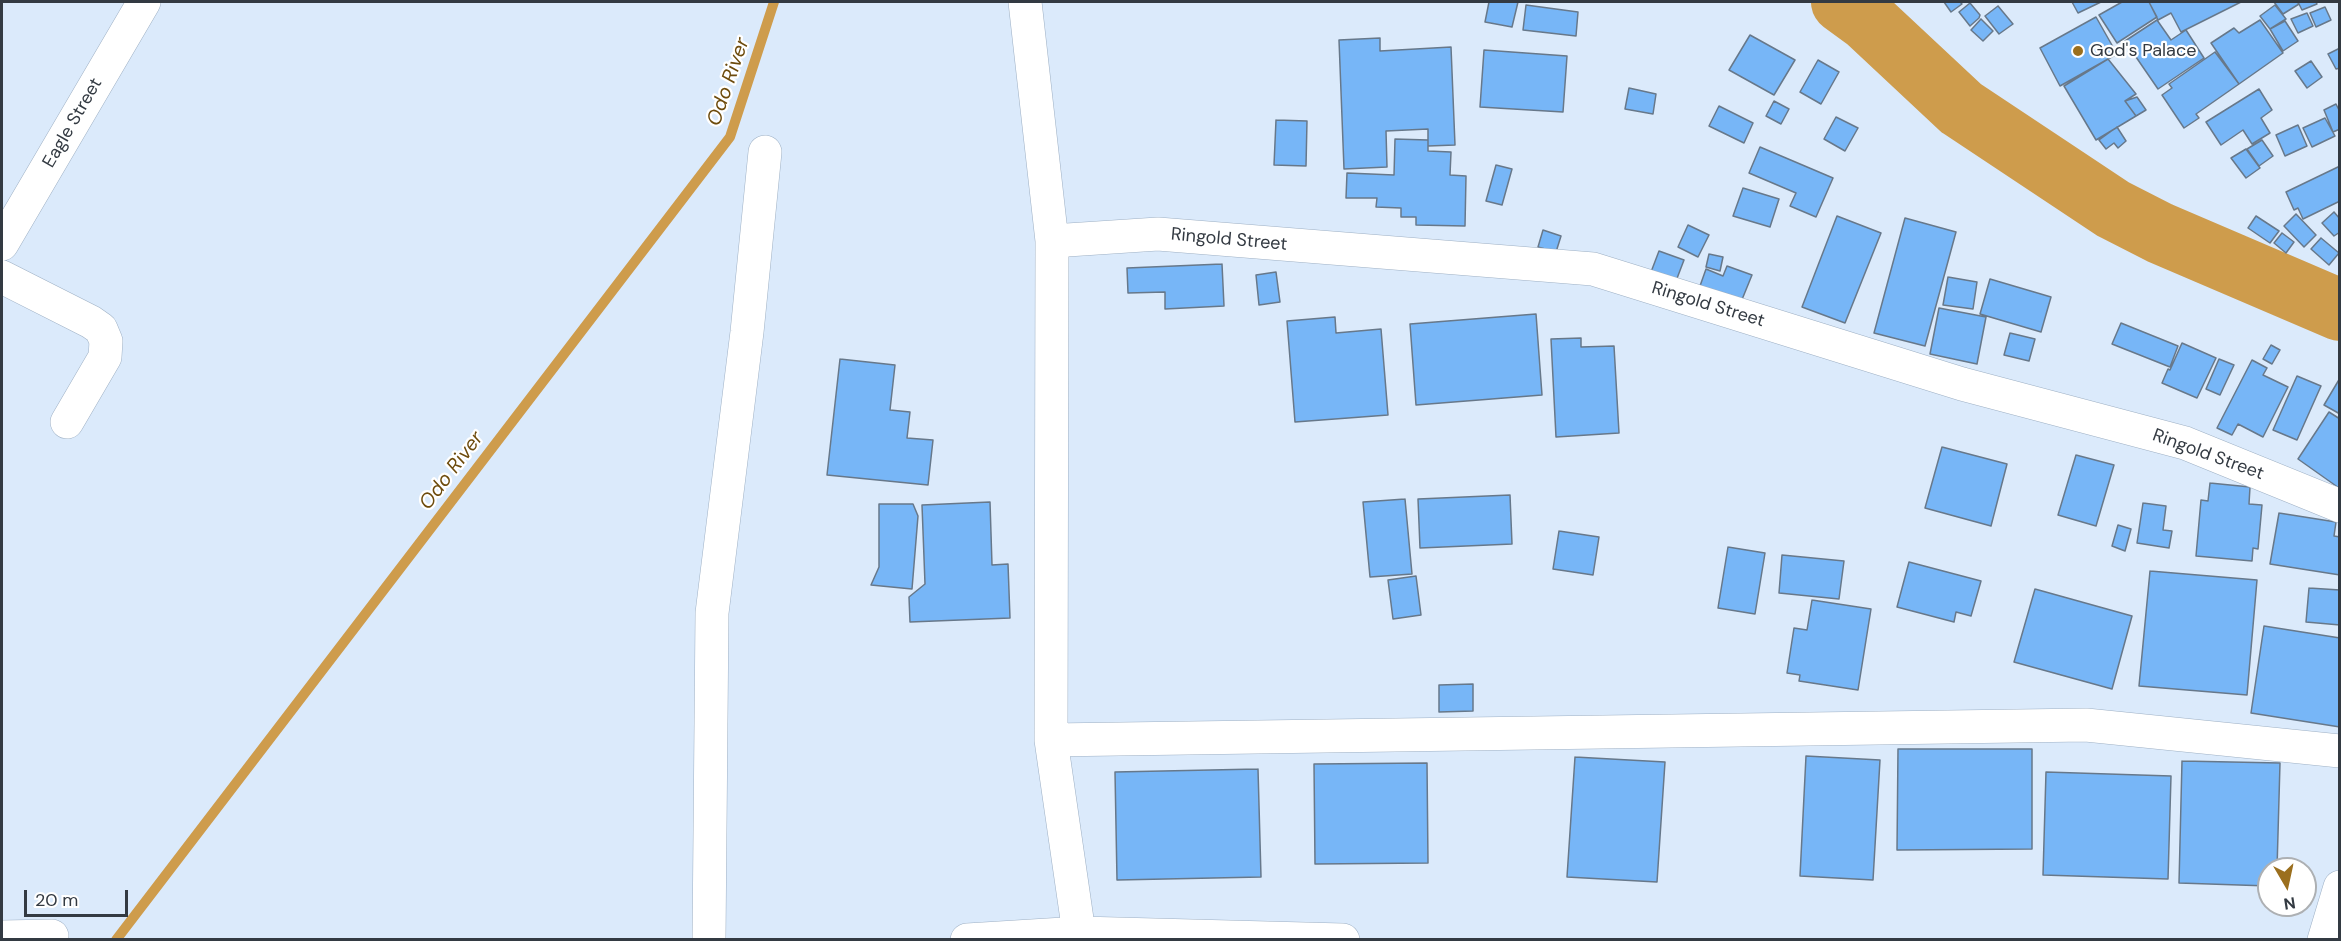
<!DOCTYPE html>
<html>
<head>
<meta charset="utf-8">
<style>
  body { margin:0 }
  #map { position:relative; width:2341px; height:941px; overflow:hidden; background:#dbeafb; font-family:"DM Sans",sans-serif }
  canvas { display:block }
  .frame { position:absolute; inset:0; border:3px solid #333a42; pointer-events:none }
  .north { position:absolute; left:2257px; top:857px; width:60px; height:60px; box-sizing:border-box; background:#fff; border:2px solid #adb0b3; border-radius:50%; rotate:171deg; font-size:16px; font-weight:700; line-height:24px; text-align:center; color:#333a42 }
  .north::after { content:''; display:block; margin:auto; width:21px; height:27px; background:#9b6f1e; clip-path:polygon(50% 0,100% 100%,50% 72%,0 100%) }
  .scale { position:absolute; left:24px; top:890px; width:104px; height:27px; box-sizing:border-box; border:3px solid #333a42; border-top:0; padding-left:8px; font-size:18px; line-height:21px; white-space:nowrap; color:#333a42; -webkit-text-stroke:4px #fff; paint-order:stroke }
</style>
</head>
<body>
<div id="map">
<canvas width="2341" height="941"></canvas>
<div class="frame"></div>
<div class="north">N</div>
<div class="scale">20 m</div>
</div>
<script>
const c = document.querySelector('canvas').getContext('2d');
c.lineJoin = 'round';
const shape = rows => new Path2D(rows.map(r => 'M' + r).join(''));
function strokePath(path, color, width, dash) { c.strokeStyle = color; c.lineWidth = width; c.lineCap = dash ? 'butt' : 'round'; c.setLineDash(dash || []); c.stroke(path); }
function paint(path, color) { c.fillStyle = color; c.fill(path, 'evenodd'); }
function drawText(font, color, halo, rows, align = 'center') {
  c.font = font + ' "DM Sans",sans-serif'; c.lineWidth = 4.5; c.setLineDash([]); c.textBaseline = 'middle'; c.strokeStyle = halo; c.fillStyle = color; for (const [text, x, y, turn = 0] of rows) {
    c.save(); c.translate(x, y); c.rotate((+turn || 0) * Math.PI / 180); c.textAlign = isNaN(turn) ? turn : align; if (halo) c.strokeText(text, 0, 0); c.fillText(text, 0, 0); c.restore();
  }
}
const stream = shape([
  [116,940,730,137,774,2]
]);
const river = shape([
  [1842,2,1868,21,1961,108,2113,209,2160,233,2340,310]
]);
const building = shape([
  [1489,2,1518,2,1512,27,1485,22,1489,2],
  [1944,2,1960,2,1962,4,1951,12,1944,2],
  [2072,2,2101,2,2078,13,2072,2],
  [2122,2,2149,2,2157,17,2117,43,2099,15,2122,2],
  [2149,2,2241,2,2181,32,2171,13,2158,20,2149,2],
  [2274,2,2297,2,2299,4,2283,14,2274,2],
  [2298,2,2316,2,2317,4,2302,10,2298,2],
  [1970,3,1980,15,1979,18,1970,26,1959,12,1970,3],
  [1526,5,1578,12,1576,36,1523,30,1526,5],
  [2275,5,2286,19,2270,29,2260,16,2275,5],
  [1998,6,2013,24,1999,34,1985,16,1998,6],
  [2325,7,2331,20,2316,27,2310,13,2325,7],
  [2307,13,2313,26,2298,33,2291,19,2307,13],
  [2096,17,2117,54,2060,86,2040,48,2096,17],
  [1981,19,1993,31,1983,41,1971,30,1981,19],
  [2157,20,2171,40,2186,30,2204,58,2158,89,2125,41,2157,20],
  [2260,20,2283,53,2239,84,2211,43,2234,28,2239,33,2260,20],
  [2285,21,2298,41,2283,51,2270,29,2285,21],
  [1750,35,1795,60,1774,95,1729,70,1750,35],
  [1380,38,1380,51,1451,47,1455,145,1428,146,1428,129,1386,131,1387,167,1344,169,1339,40,1380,38],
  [2340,48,2340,68,2336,69,2328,54,2340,48],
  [1484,50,1567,56,1563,112,1480,107,1484,50],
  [2215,52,2239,84,2196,114,2199,118,2184,128,2162,95,2172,88,2169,84,2215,52],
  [2108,59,2136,94,2125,101,2136,116,2096,140,2064,86,2108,59],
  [1818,60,1839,72,1821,104,1800,92,1818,60],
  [2311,61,2322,77,2307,88,2295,71,2311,61],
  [1629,88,1656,94,1653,114,1625,109,1629,88],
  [2259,89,2272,110,2261,118,2270,133,2252,144,2243,130,2221,145,2206,122,2259,89],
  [2137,97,2146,110,2136,116,2125,101,2137,97],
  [1774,101,1789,109,1781,124,1766,116,1774,101],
  [2336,104,2340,112,2340,129,2333,132,2324,110,2336,104],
  [1719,106,1753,123,1744,143,1709,126,1719,106],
  [1836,117,1858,128,1845,151,1824,139,1836,117],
  [2325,118,2335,136,2312,147,2303,128,2325,118],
  [1276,120,1307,121,1306,166,1274,165,1276,120],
  [2298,125,2307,146,2285,156,2276,135,2298,125],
  [2117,127,2126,141,2118,148,2114,143,2106,149,2099,140,2117,127],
  [1395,139,1428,140,1428,151,1451,152,1450,175,1466,176,1465,226,1416,225,1416,217,1401,217,1401,208,1376,207,1377,198,1346,198,1347,173,1394,175,1395,139],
  [2262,140,2273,156,2259,166,2247,149,2262,140],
  [1760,147,1833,178,1816,217,1790,206,1796,193,1749,173,1760,147],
  [2246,149,2260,168,2246,178,2231,158,2246,149],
  [1496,165,1512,169,1502,205,1486,201,1496,165],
  [2340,166,2340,201,2303,219,2298,208,2294,210,2286,192,2340,166],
  [1743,188,1779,199,1770,227,1733,216,1743,188],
  [2334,212,2340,219,2340,232,2334,236,2322,223,2334,212],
  [2296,214,2316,235,2304,247,2284,226,2296,214],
  [1837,216,1881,233,1845,323,1802,307,1837,216],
  [2256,216,2279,231,2270,243,2248,228,2256,216],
  [1905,218,1956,232,1925,346,1874,333,1905,218],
  [1688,225,1709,235,1698,257,1678,247,1688,225],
  [1543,230,1561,236,1556,252,1538,247,1543,230],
  [2282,233,2294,242,2286,253,2274,243,2282,233],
  [2321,238,2339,253,2329,265,2311,249,2321,238],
  [1659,251,1684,260,1676,281,1651,272,1659,251],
  [1709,254,1723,257,1720,271,1706,267,1709,254],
  [1222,264,1224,306,1165,309,1165,292,1128,293,1127,268,1222,264],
  [1727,266,1752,275,1741,302,1700,286,1706,269,1723,276,1727,266],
  [1276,272,1280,302,1259,305,1256,275,1276,272],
  [1948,277,1977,282,1973,309,1943,305,1948,277],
  [1990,279,2051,297,2041,332,1980,314,1990,279],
  [1939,308,1986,317,1977,364,1930,354,1939,308],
  [1536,314,1542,395,1416,405,1410,324,1536,314],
  [1335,317,1336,333,1381,329,1388,415,1295,422,1287,321,1335,317],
  [2121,323,2178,346,2170,367,2112,344,2121,323],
  [2010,333,2035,339,2029,361,2004,355,2010,333],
  [1581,338,1581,347,1614,346,1619,433,1556,437,1551,339,1581,338],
  [2182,343,2216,358,2197,398,2162,383,2168,369,2170,370,2182,343],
  [2271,345,2280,350,2272,364,2263,359,2271,345],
  [840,359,895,365,890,410,910,412,907,438,933,440,928,485,827,475,840,359],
  [2219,359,2234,365,2220,395,2206,389,2219,359],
  [2252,360,2267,368,2263,375,2288,387,2263,437,2238,424,2232,435,2217,428,2252,360],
  [2297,376,2321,386,2297,440,2273,430,2297,376],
  [2340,378,2340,414,2324,405,2340,378],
  [2329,412,2340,419,2339,488,2298,459,2329,412],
  [1942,447,2007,464,1991,526,1925,508,1942,447],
  [2076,455,2114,465,2096,526,2058,515,2076,455],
  [2210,483,2250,487,2249,504,2262,505,2258,549,2253,548,2252,561,2196,556,2201,500,2208,501,2210,483],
  [1510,495,1512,544,1420,548,1418,499,1510,495],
  [1405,499,1412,574,1370,577,1363,502,1405,499],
  [990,502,992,565,1008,564,1010,618,910,622,909,597,925,584,922,505,990,502],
  [2143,503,2166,506,2163,530,2172,531,2169,548,2137,543,2143,503],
  [879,504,913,504,918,516,912,589,871,585,879,567,879,504],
  [2279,513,2336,522,2334,536,2340,537,2340,575,2270,564,2279,513],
  [2118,525,2131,529,2125,551,2112,546,2118,525],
  [1559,531,1599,537,1593,575,1553,569,1559,531],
  [1728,547,1765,553,1755,614,1718,608,1728,547],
  [1782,555,1844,561,1839,599,1779,593,1782,555],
  [1909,562,1981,581,1971,616,1956,612,1954,622,1897,607,1909,562],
  [2150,571,2257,580,2247,695,2139,686,2150,571],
  [1416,576,1421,615,1393,619,1388,580,1416,576],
  [2309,588,2340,590,2340,625,2306,622,2309,588],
  [2035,589,2132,616,2112,689,2014,662,2035,589],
  [1812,600,1871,609,1858,690,1799,681,1800,675,1787,673,1794,628,1807,630,1812,600],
  [2264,626,2340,638,2340,727,2251,713,2264,626],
  [1473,684,1473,711,1439,712,1439,685,1473,684],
  [1898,749,2032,749,2032,849,1897,850,1898,749],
  [1806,756,1880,760,1873,880,1800,876,1806,756],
  [1575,757,1665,762,1657,882,1567,877,1575,757],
  [2182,761,2280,763,2277,869,2269,869,2269,886,2179,883,2182,761],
  [1427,763,1428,863,1315,864,1314,764,1427,763],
  [1258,769,1261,877,1117,880,1115,772,1258,769],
  [2046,772,2171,776,2168,879,2043,875,2046,772]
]);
const minor = shape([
  [1025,2,1052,241,1051,740,1080,940],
  [1052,241,1158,234,1593,269,1962,384,2185,443,2340,506],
  [2,244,144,2],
  [2,277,91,322,101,329,106,341,105,357,67,422],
  [1051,740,2086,725,2340,751],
  [2,937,52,936],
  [709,940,712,613,747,332,765,152],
  [967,940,1080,933,1343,940],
  [2324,940,2340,887]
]);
const markers = [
  [2078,51,6,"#9b6f1e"]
];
const poiNames = [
  ["God's Palace",2090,51]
];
const streetNames = [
  ["Eagle Street",73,123,-60],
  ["Ringold Street",1229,240,5],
  ["Ringold Street",1708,305,17],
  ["Ringold Street",2208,455,20]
];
const waterNames = [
  ["Odo River",729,82,-71],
  ["Odo River",452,471,-53]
];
strokePath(stream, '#ce9c4c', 10);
strokePath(river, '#ce9c4c', 62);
paint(building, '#77b6f7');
strokePath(building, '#67788a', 1.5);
strokePath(minor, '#9eb0c4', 34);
strokePath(minor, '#fff', 33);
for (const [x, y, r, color] of markers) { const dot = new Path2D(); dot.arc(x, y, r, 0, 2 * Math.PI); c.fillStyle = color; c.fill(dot); strokePath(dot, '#fff', 2); }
drawText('18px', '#333a42', '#fff', poiNames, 'left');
drawText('18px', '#333a42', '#fff', streetNames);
drawText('italic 20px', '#6d4b0c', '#fff', waterNames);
</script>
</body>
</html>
